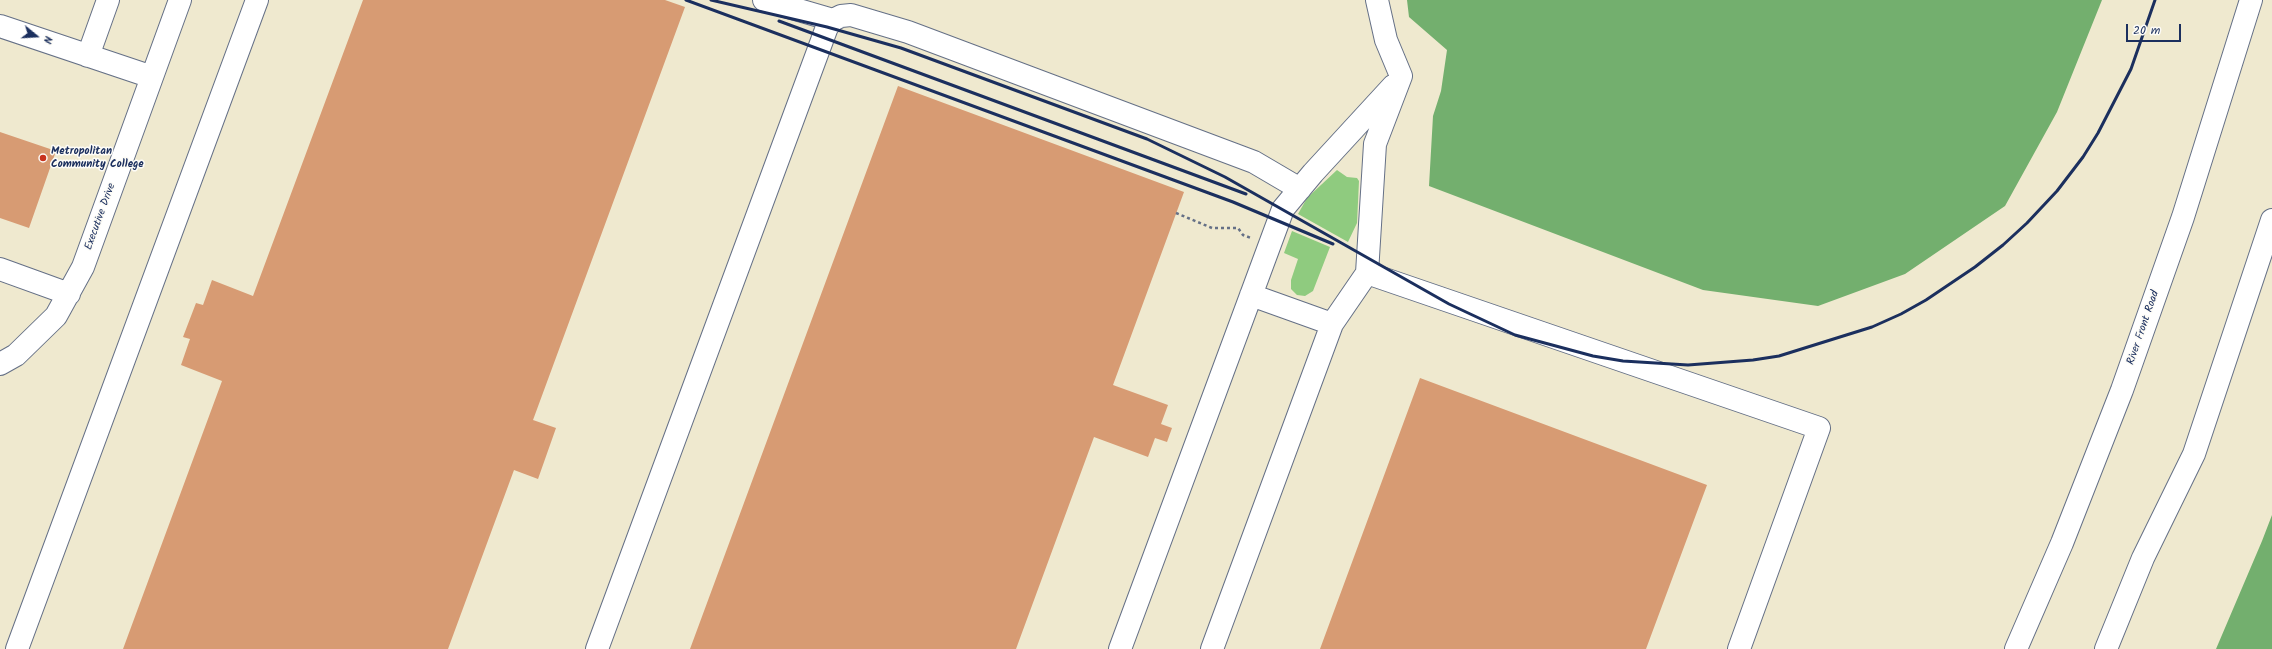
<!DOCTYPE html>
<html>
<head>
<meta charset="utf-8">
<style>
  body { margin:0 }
  #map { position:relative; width:2272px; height:649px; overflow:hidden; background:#efe9cf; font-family:Kalam,sans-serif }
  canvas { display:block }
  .north { position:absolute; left:16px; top:16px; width:40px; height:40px; -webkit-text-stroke:3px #fdfcf7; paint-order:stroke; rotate:108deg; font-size:11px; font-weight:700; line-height:16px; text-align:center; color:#1b2f5e }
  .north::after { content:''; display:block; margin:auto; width:14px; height:18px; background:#1b2f5e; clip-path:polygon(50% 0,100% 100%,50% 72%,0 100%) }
  .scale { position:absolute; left:2126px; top:24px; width:55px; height:18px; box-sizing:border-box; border:2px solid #1b2f5e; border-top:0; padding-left:5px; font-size:12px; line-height:14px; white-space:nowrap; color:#1b2f5e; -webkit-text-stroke:3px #fdfcf7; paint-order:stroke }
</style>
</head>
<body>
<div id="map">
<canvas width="2272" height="649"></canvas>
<div class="north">N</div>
<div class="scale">20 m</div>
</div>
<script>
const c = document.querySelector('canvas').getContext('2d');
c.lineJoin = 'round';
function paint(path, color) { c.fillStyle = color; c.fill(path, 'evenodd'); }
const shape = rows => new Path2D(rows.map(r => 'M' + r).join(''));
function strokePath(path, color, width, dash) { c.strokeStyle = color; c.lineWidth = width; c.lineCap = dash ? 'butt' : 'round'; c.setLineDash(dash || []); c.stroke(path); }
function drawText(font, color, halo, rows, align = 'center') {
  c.font = font + ' Kalam,sans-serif'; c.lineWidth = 3; c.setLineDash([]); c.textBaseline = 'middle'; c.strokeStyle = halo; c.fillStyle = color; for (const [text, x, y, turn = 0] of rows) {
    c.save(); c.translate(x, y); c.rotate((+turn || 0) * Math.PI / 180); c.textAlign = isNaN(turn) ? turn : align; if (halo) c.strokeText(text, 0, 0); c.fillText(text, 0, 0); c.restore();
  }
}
const green = shape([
  [1337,170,1347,177,1357,178,1359,181,1357,223,1348,242,1298,214,1307,198],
  [1292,231,1330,247,1313,291,1305,296,1297,295,1291,289,1291,280,1298,259,1284,253]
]);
const forest = shape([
  [1407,0,2102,0,2057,112,2005,206,1905,274,1818,306,1703,290,1429,186,1433,116,1441,91,1447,50,1409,17],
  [2272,515,2272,649,2216,649,2262,541]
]);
const building = shape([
  [363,0,665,0,685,7,533,420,556,428,538,479,514,470,448,649,123,649,222,381,181,365,190,339,183,337,196,303,203,305,212,280,253,296],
  [898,86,1184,192,1113,385,1168,405,1161,424,1172,428,1167,442,1155,438,1148,457,1094,437,1016,649,690,649],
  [0,132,56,151,29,228,0,218],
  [1420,378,1707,485,1646,649,1320,649]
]);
const path = shape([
  [1176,213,1212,228,1238,228,1243,235,1251,238]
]);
const minor = shape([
  [764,0,833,20],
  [1377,0,1386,40,1401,76],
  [0,26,152,77],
  [88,56,108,0],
  [1401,76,1375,144,1367,273,1819,428,1739,649],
  [0,269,69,294],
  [1251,295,1332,324],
  [0,364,16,355,56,316,83,267,180,0],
  [17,649,257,0],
  [597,649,827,27,833,20,841,16,851,15,908,32,1254,162,1300,189],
  [1120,649,1283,209,1313,173,1393,86],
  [1212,649,1332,324,1367,273],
  [2016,649,2062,543,2122,390,2183,217,2251,0],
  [2106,649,2143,558,2194,454,2272,220]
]);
const rail = shape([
  [686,0,1233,202,1333,244],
  [711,0,827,27,901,48,1147,139,1225,177,1449,304,1515,335,1593,356,1623,361,1688,365,1753,360,1779,356,1872,327,1901,314,1926,300,1975,267,2003,245,2027,223,2057,191,2083,157,2098,133,2131,69,2155,0],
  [779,21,1246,194]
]);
const markers = [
  [43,158,4,"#c8321e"]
];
const poiNames = [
  ["Metropolitan",51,152],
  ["Community College",51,165]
];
const streetNames = [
  ["Executive Drive",101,217,-70],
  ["River Front Road",2144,328,-71]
];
paint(green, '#8fcb7f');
paint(forest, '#73af6e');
paint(building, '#d79b73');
strokePath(minor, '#657086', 24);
strokePath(path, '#657086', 2.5, [3, 3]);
strokePath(minor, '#fff', 22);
strokePath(rail, '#1b2f5e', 3);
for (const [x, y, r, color] of markers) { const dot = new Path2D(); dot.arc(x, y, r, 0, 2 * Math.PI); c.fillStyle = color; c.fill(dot); strokePath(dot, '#fdfcf7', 1.5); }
drawText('bold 11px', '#1b2f5e', '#fdfcf7', poiNames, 'left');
drawText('11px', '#1b2f5e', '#fdfcf7', streetNames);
</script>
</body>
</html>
